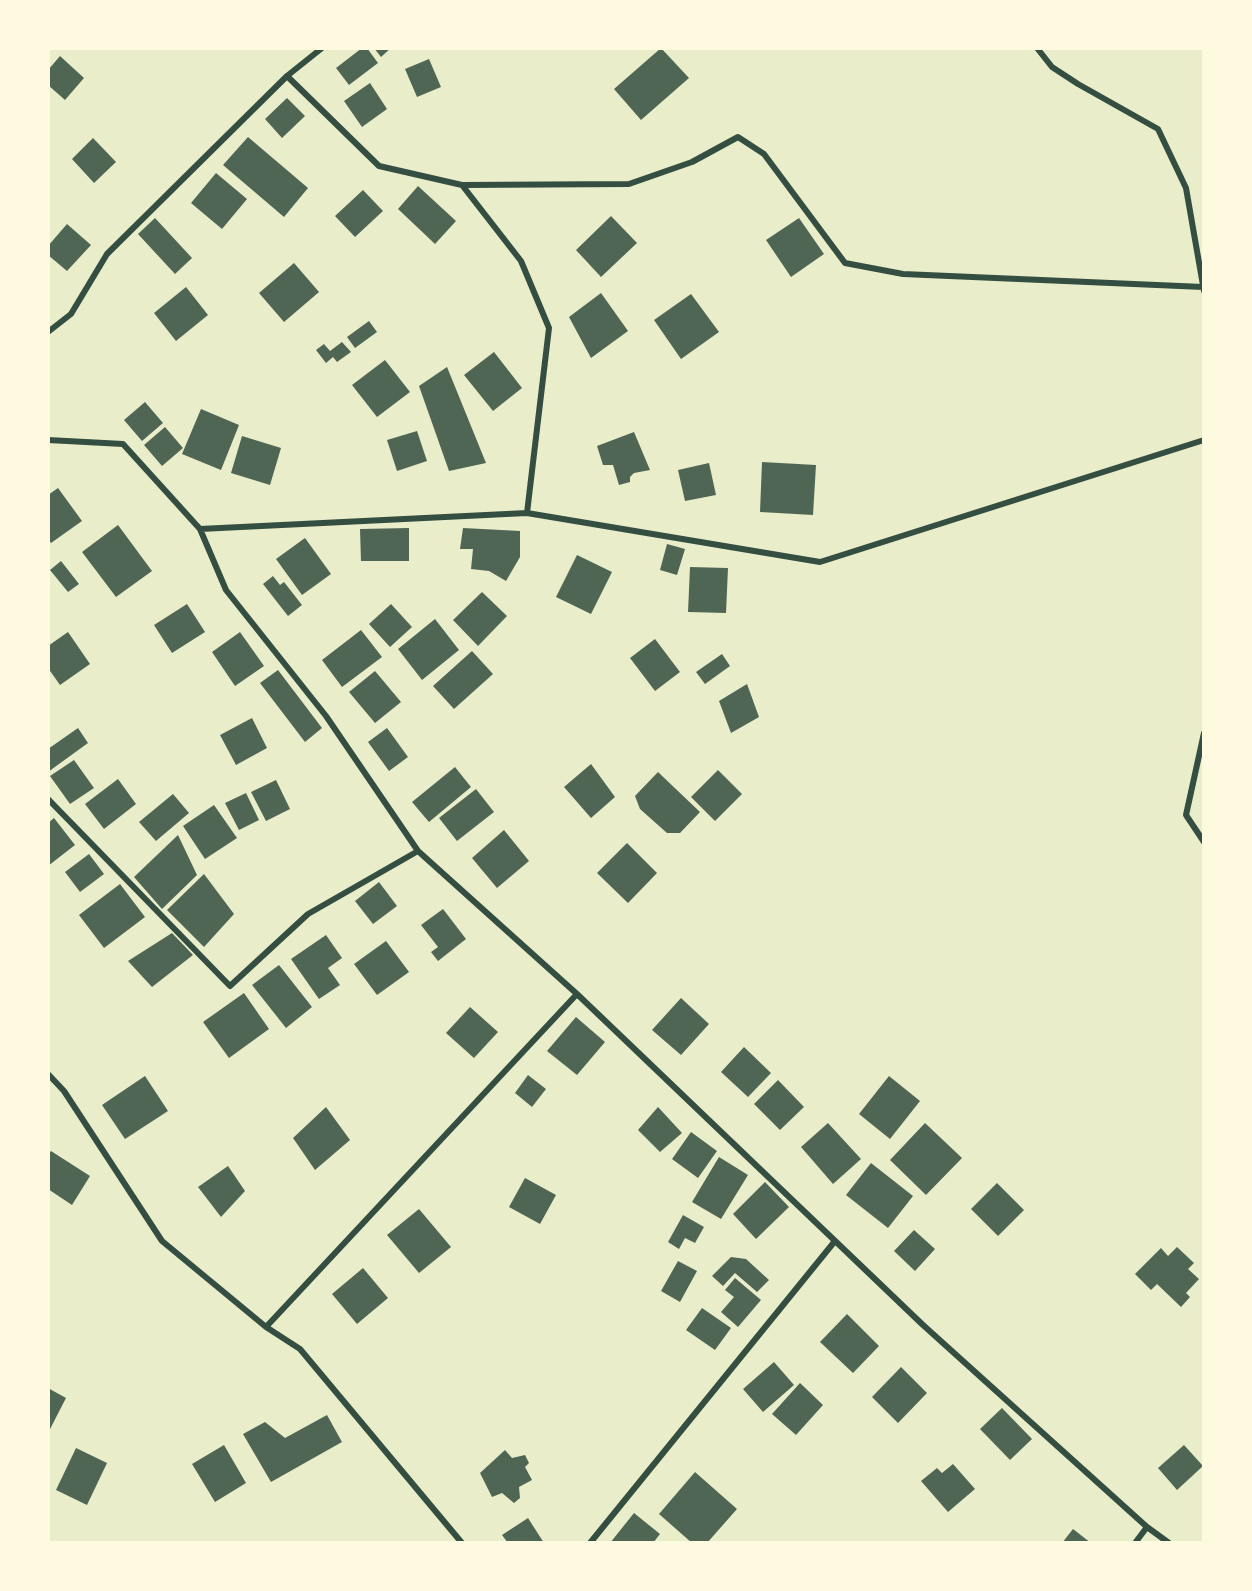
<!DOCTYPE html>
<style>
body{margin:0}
#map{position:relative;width:1252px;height:1591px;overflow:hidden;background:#e9edc9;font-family:Georgia,serif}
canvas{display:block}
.frame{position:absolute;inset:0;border:50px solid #fefae0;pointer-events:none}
</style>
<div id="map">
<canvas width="1252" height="1591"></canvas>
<div class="frame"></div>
</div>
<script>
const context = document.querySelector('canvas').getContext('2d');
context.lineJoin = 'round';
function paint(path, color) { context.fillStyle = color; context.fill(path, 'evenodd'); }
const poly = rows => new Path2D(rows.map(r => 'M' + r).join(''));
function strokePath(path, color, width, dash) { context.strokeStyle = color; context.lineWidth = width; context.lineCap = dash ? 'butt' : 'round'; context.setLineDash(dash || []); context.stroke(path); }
paint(poly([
 [362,48,367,48,378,63,349,85,336,68],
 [374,48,391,48,381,57],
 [661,48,689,78,641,120,614,89],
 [60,56,84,78,65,100,48,85,48,70],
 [429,59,441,87,417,97,405,69],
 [370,83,387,109,362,127,344,101],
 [287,98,305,116,282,138,265,119],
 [248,137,308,188,284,217,223,165],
 [93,138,116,162,94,183,72,159],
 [216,173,247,199,222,229,191,203],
 [418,186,456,221,435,244,398,209],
 [363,190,383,211,355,237,335,216],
 [611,216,637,243,601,277,576,250],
 [155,218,192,258,175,274,138,234],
 [799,218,824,254,791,277,766,240],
 [67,224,91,245,67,271,48,255,48,246],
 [294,263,319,292,284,322,259,293],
 [186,287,208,315,176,341,154,313],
 [601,293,628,331,591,358,569,317],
 [691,294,719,332,681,359,654,320],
 [369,321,377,332,355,348,347,337],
 [342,342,351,352,337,362,333,357,326,363,316,350,324,344,330,351],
 [494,352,522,388,493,411,464,375],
 [385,360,410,392,377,417,352,385],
 [447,367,486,463,449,471,419,386],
 [145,402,163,423,142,441,124,420],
 [201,409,239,425,221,470,182,454],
 [165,427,183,448,162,466,144,445],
 [417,431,427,461,397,471,387,440],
 [634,432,650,470,634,473,630,477,630,482,619,485,613,465,603,465,597,446],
 [242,436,281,448,270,485,231,473],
 [762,462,816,465,813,515,760,512],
 [709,463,716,495,685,501,678,470],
 [58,488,82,521,51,543,48,539,48,495],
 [118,525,152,571,116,597,82,552],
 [409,528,409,561,361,561,360,529],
 [463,528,520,531,520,557,506,581,489,571,471,569,473,549,460,549],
 [305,538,331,574,302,595,276,559],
 [667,544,685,549,677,575,660,570],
 [577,555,612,572,591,614,556,597],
 [61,561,79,584,68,592,50,570],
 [690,567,728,568,726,613,688,612],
 [273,576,280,585,284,582,302,605,288,616,263,584],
 [482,592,507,616,478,646,453,620],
 [187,604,205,632,172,653,154,625],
 [391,604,412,627,390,647,369,624],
 [435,619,459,650,422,680,398,649],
 [361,630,382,657,342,687,322,660],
 [68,632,90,664,60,685,48,668,48,646],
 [240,632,264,666,235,686,212,652],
 [655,639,680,672,655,691,630,658],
 [472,651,493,674,454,709,433,686],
 [722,654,730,666,705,684,696,672],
 [278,670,322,728,305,742,260,683],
 [375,671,401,702,375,723,349,692],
 [747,684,759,717,731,733,719,701],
 [252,718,267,748,236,765,220,735],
 [78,728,88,743,48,772,48,749],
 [387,728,408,757,389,771,368,742],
 [74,760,94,788,70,804,50,776],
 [591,764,615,797,591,818,564,787],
 [455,767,471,787,429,822,412,802],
 [718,770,742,794,715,821,691,797],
 [658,772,700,812,680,833,667,833,640,809,635,796],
 [118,779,136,804,104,829,85,804],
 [276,780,290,809,266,821,251,792],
 [476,789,494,812,457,841,439,818],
 [246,793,259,820,239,830,225,803],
 [173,794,189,813,156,841,139,822],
 [214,805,237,838,205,859,183,826],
 [54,818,75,845,48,866,48,823],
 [504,830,529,861,497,888,472,858],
 [178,835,197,875,162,909,134,877],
 [627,843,657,873,628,903,597,873],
 [89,854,104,874,80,892,65,872],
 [204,874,234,914,204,947,167,910],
 [379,882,397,906,373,924,355,901],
 [120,884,145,917,104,948,79,915],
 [443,909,466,939,438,961,431,952,438,947,421,925],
 [172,933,193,955,152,987,128,961],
 [326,935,342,958,328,968,340,985,319,999,291,959],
 [386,941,409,972,377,995,354,964],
 [279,965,312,1007,286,1028,252,985],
 [244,993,269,1029,229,1058,203,1022],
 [681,998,709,1024,681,1055,652,1030],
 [470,1007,498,1032,474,1058,446,1033],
 [576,1017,605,1042,577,1075,547,1051],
 [744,1047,771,1073,748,1097,721,1072],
 [528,1075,546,1089,532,1107,515,1093],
 [145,1076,168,1111,125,1139,102,1105],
 [889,1076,920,1101,890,1139,859,1114],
 [778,1080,804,1107,780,1130,754,1104],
 [326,1107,350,1140,315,1170,293,1138],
 [658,1107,682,1133,660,1152,638,1130],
 [828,1123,861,1159,833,1184,801,1147],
 [925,1123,962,1158,926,1195,890,1160],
 [691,1132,717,1151,698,1178,672,1159],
 [51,1151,90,1176,72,1205,48,1189,48,1155],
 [719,1157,748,1175,721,1219,692,1202],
 [871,1163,913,1196,888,1228,846,1195],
 [228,1166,245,1191,221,1217,198,1187],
 [525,1178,556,1195,540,1224,509,1207],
 [765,1182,789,1207,756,1239,733,1214],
 [997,1183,1024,1210,998,1236,971,1209],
 [419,1209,451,1247,419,1273,387,1235],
 [683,1215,704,1227,695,1243,685,1238,679,1249,668,1242],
 [914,1230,935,1249,915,1271,894,1251],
 [1177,1247,1194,1263,1188,1269,1199,1279,1186,1293,1190,1297,1181,1307,1157,1284,1151,1290,1135,1274,1161,1248,1168,1256],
 [731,1257,746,1259,769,1280,757,1292,735,1273,723,1286,712,1276],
 [678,1261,697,1271,680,1302,661,1291],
 [363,1268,388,1298,357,1324,332,1294],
 [735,1278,761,1300,738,1327,721,1312,734,1297,725,1290],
 [702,1308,731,1328,715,1350,686,1330],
 [847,1314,879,1346,853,1373,820,1342],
 [774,1362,794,1385,763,1412,743,1389],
 [901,1367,927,1393,898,1423,872,1397],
 [800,1383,823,1405,796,1435,772,1414],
 [48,1388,66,1398,48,1433],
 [1002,1408,1032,1439,1010,1460,980,1429],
 [327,1415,342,1442,271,1482,243,1434,265,1422,285,1438],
 [224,1445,246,1483,215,1502,192,1464],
 [1184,1445,1203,1466,1177,1490,1158,1468],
 [76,1448,107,1463,87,1505,56,1490],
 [505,1450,512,1458,525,1455,529,1463,525,1467,532,1480,519,1487,520,1498,514,1503,502,1493,492,1497,480,1473],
 [953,1464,975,1489,948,1512,921,1481,937,1468,942,1473],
 [695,1472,737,1509,707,1543,692,1543,659,1514],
 [634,1513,660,1534,653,1543,610,1543],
 [528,1518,544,1543,508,1543,502,1535],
 [1073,1529,1091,1543,1062,1543]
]), '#4f6655');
strokePath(poly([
 [1037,48,1052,67,1078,84,1158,129,1186,188,1204,291],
 [287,76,322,48],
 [462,185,629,184,692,162,738,137,764,154,845,263,903,274,1203,287],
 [48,332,71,314,107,254,287,76,379,166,462,185,521,261,549,328,527,513],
 [48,440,123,444,200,529,527,513,820,562,1204,440],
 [200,529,226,590,326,716,418,851,577,994,923,1325,1147,1527,1169,1543],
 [1204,733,1186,815,1204,842],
 [48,799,230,986,308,914,418,851],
 [48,1074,64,1091,162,1241,266,1327,300,1349,462,1543],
 [266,1327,577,994],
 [590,1543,835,1241],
 [1135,1543,1147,1527]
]), '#344e41', 6);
</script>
